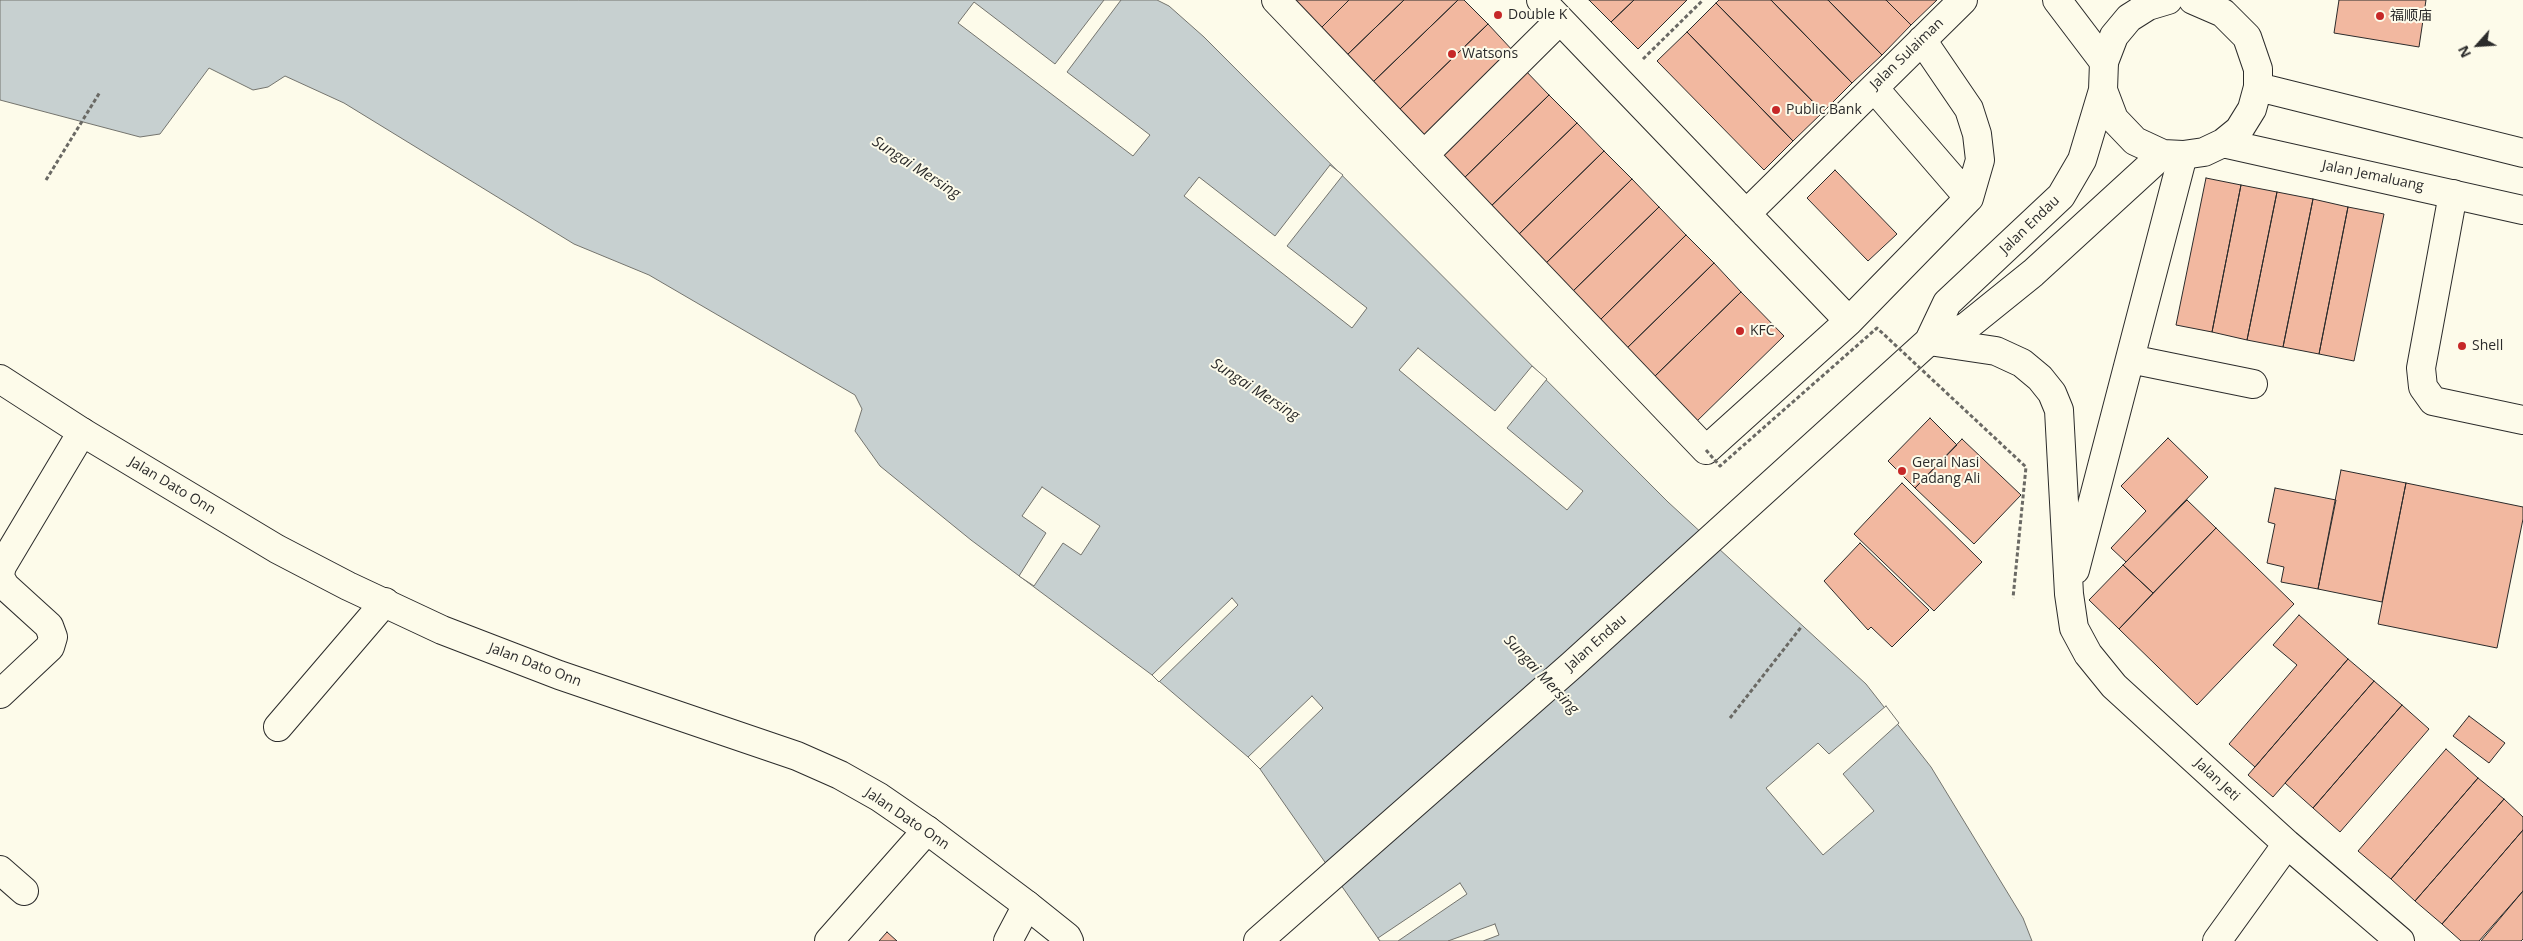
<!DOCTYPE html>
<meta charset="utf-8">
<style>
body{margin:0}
#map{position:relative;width:2523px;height:941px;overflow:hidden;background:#fdfbea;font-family:"Open Sans",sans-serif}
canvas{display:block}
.north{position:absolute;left:2453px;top:20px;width:50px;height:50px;-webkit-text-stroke:4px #fdfbea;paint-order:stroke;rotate:244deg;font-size:14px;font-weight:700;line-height:20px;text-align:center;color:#2b2b2b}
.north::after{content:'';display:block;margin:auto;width:18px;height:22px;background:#2b2b2b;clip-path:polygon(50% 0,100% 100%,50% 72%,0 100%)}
</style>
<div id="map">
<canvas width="2523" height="941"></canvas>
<div class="north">N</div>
</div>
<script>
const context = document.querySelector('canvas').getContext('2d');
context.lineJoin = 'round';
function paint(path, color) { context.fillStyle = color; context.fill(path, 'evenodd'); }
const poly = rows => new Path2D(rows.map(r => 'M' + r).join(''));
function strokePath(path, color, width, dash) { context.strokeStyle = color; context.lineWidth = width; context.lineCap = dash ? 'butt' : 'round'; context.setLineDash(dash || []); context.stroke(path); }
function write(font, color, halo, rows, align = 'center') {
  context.font = font + ' "Open Sans","Noto Sans SC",sans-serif'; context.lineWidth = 4; context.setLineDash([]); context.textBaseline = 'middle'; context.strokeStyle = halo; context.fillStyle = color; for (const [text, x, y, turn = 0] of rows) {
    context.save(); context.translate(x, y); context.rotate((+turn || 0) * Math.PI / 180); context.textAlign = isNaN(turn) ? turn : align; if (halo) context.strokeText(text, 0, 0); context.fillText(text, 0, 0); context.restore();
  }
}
const water = poly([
 [0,0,1157,0,1169,6,1204,37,1668,502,1866,684,1931,767,2023,918,2032,941,1380,941,1260,769,1248,757,1152,675,971,540,880,466,855,431,862,409,855,395,649,275,574,244,344,103,285,76,268,87,253,90,209,68,160,134,140,137,0,100,0,0]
]);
paint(water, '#c7d0d0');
strokePath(water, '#74746e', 1);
const pier = poly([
 [1104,0,1121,0,1067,72,1150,135,1133,156,958,23,974,2,1055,64,1104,0],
 [1330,165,1343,175,1287,246,1367,308,1352,328,1184,196,1199,177,1275,236,1330,165],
 [1418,348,1495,411,1532,366,1547,379,1507,428,1583,491,1567,510,1399,370,1418,348],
 [1042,487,1100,526,1081,555,1063,543,1034,586,1019,576,1046,533,1022,516,1042,487],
 [1232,598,1238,605,1159,682,1152,675,1232,598],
 [1312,696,1323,708,1260,769,1248,757,1312,696],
 [1886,706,1899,723,1843,774,1874,811,1823,855,1766,788,1818,743,1829,754,1886,706],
 [1460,883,1467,894,1398,941,1380,941,1378,938,1460,883],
 [1495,924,1499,935,1483,941,1448,941,1495,924]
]);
paint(pier, '#fdfbea');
strokePath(pier, '#74746e', 1);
const building = poly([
 [1295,0,1349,0,1321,28,1295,0],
 [1349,0,1404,0,1347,55,1321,28,1349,0],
 [1404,0,1458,0,1373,82,1347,55,1404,0],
 [1458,0,1464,0,1488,24,1400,109,1373,82,1458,0],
 [1589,0,1634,0,1611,22,1589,0],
 [1634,0,1687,0,1638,49,1611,22,1634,0],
 [1719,0,1771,0,1852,83,1823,112,1716,3,1719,0],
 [1771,0,1828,0,1882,55,1852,83,1771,0],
 [1828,0,1886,0,1911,25,1882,55,1828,0],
 [1886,0,1937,0,1911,25,1886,0],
 [2339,0,2426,0,2419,47,2334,33,2339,0],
 [1716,3,1823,112,1793,141,1687,32,1716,3],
 [1488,24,1514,52,1426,137,1400,109,1488,24],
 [1687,32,1793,141,1764,170,1657,61,1687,32],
 [1522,67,1549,95,1461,181,1434,153,1522,67],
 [1549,95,1577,123,1488,209,1461,181,1549,95],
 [1577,123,1604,151,1515,238,1488,209,1577,123],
 [1604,151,1632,179,1543,266,1515,238,1604,151],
 [1835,170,1897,234,1868,261,1807,198,1835,170],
 [2206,178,2241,185,2212,332,2176,325,2206,178],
 [1632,179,1659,207,1570,294,1543,266,1632,179],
 [2241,185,2277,192,2247,340,2212,332,2241,185],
 [2277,192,2313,199,2283,347,2247,340,2277,192],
 [2313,199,2348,207,2319,354,2283,347,2313,199],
 [1659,207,1686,235,1598,322,1570,294,1659,207],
 [2348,207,2384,214,2354,361,2319,354,2348,207],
 [1686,235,1714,263,1625,350,1598,322,1686,235],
 [1714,263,1741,292,1653,378,1625,350,1714,263],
 [1741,292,1784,336,1695,423,1653,378,1741,292],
 [1930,418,1957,445,1915,488,1888,461,1930,418],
 [2168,438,2208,477,2126,562,2111,548,2146,511,2121,486,2168,438],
 [1962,439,2021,495,1974,544,1915,488,1962,439],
 [2341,470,2406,483,2382,602,2318,589,2341,470],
 [1902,483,1982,562,1934,611,1854,534,1902,483],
 [2406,483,2523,507,2523,519,2497,648,2378,624,2406,483],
 [2275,488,2336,500,2318,589,2281,582,2284,567,2267,563,2275,524,2268,522,2275,488],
 [2187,500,2216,528,2153,593,2123,565,2187,500],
 [2216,528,2294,604,2197,705,2119,629,2216,528],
 [1860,543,1929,610,1892,647,1871,627,1868,630,1824,581,1860,543],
 [2123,565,2153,593,2119,629,2089,600,2123,565],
 [2299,615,2348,659,2255,767,2229,744,2297,665,2273,645,2299,615],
 [2348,659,2374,681,2273,797,2248,775,2348,659],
 [2374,681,2402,705,2313,808,2285,783,2374,681],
 [2402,705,2429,729,2340,832,2313,808,2402,705],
 [2469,716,2505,743,2489,763,2453,736,2469,716],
 [2446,749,2478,778,2391,879,2358,851,2446,749],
 [2478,778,2504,799,2415,901,2391,879,2478,778],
 [2504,799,2523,817,2523,830,2442,924,2415,901,2504,799],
 [2523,830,2523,891,2479,941,2461,941,2442,924,2523,830],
 [2523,891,2523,939,2521,941,2481,941,2523,891],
 [887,932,897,941,879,941,887,932]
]);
paint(building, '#f2b8a0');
strokePath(building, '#2b2b2b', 1);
const minor = poly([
 [1276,0,1706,450,1849,321,1969,198,1874,88],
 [1541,0,1849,321],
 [2057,0,2104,62],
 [1922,40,1969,109,1977,134,1980,160,1969,198],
 [1424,155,1560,20],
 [2453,194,2421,368,2423,387,2433,401,2523,420],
 [1746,214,1963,0],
 [1929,341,1996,351,2022,363,2040,378,2052,393,2059,410,2069,594,2074,628,2088,654,2114,686,2287,844,2400,941],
 [2130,359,2253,384],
 [2075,570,2183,155],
 [0,574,2,566,82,432],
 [0,577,5,586,49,626,53,637,50,647,0,694],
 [278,727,385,602],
 [0,870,24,891],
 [829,941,927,830],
 [1008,941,1027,905],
 [2217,941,2287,844]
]);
const major = poly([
 [0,379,82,432,277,549,348,586,442,630,559,675,797,756,840,775,879,797,927,830,1027,905,1067,937,1069,941]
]);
const highway = poly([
 [2168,0,2148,6,2129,18,2114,36,2104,62,2103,90,2114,119,2135,141,2163,154,2183,155,2204,152,2223,143,2239,130,2252,109,2258,87,2258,69,2247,37,2223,13,2193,0],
 [2258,87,2523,153],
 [2223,143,2523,210],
 [1929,341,1947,303,2061,196,2082,160,2103,90],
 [1258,941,1572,665,1929,341,1966,327,2033,273,2163,154]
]);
strokePath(minor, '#2b2b2b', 30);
strokePath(major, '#2b2b2b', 30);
strokePath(highway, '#2b2b2b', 30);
strokePath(poly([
 [1643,59,1703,0],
 [46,180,100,92],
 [1730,718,1802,626]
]), '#6a6964', 3, [4, 2.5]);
strokePath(minor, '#fdfbea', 28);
strokePath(major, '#fdfbea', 28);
strokePath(highway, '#fdfbea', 28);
strokePath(poly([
 [1706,450,1720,466,1877,328,2026,467,2013,598]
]), '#6a6964', 3, [4, 2.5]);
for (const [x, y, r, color] of [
 [1498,15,5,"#c62828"],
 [2380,16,5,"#c62828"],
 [1452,54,5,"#c62828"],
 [1776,110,5,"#c62828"],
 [1740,331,5,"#c62828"],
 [2462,346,5,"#c62828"],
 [1902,471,5,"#c62828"]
]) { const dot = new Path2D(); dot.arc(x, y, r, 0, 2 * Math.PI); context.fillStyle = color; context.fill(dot); strokePath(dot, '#fdfbea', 2); }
write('14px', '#2b2b2b', '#fdfbea', [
 ["Double K",1508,15],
 ["福顺庙",2390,16],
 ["Watsons",1462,54],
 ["Public Bank",1786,110],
 ["KFC",1750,331],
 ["Shell",2472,346],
 ["Gerai Nasi",1912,463],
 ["Padang Ali",1912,479]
], 'left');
write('14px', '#2b2b2b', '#fdfbea', [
 ["Jalan Sulaiman",1907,54,-44],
 ["Jalan Jemaluang",2373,176,12],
 ["Jalan Endau",2030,225,-44],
 ["Jalan Dato Onn",172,486,31],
 ["Jalan Endau",1596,643,-42],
 ["Jalan Dato Onn",535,665,21],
 ["Jalan Jeti",2217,780,43],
 ["Jalan Dato Onn",907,819,34]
]);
write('italic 15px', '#2b2b2b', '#fdfbea', [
 ["Sungai Mersing",916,168,33],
 ["Sungai Mersing",1255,390,33],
 ["Sungai Mersing",1541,675,47]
]);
</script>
